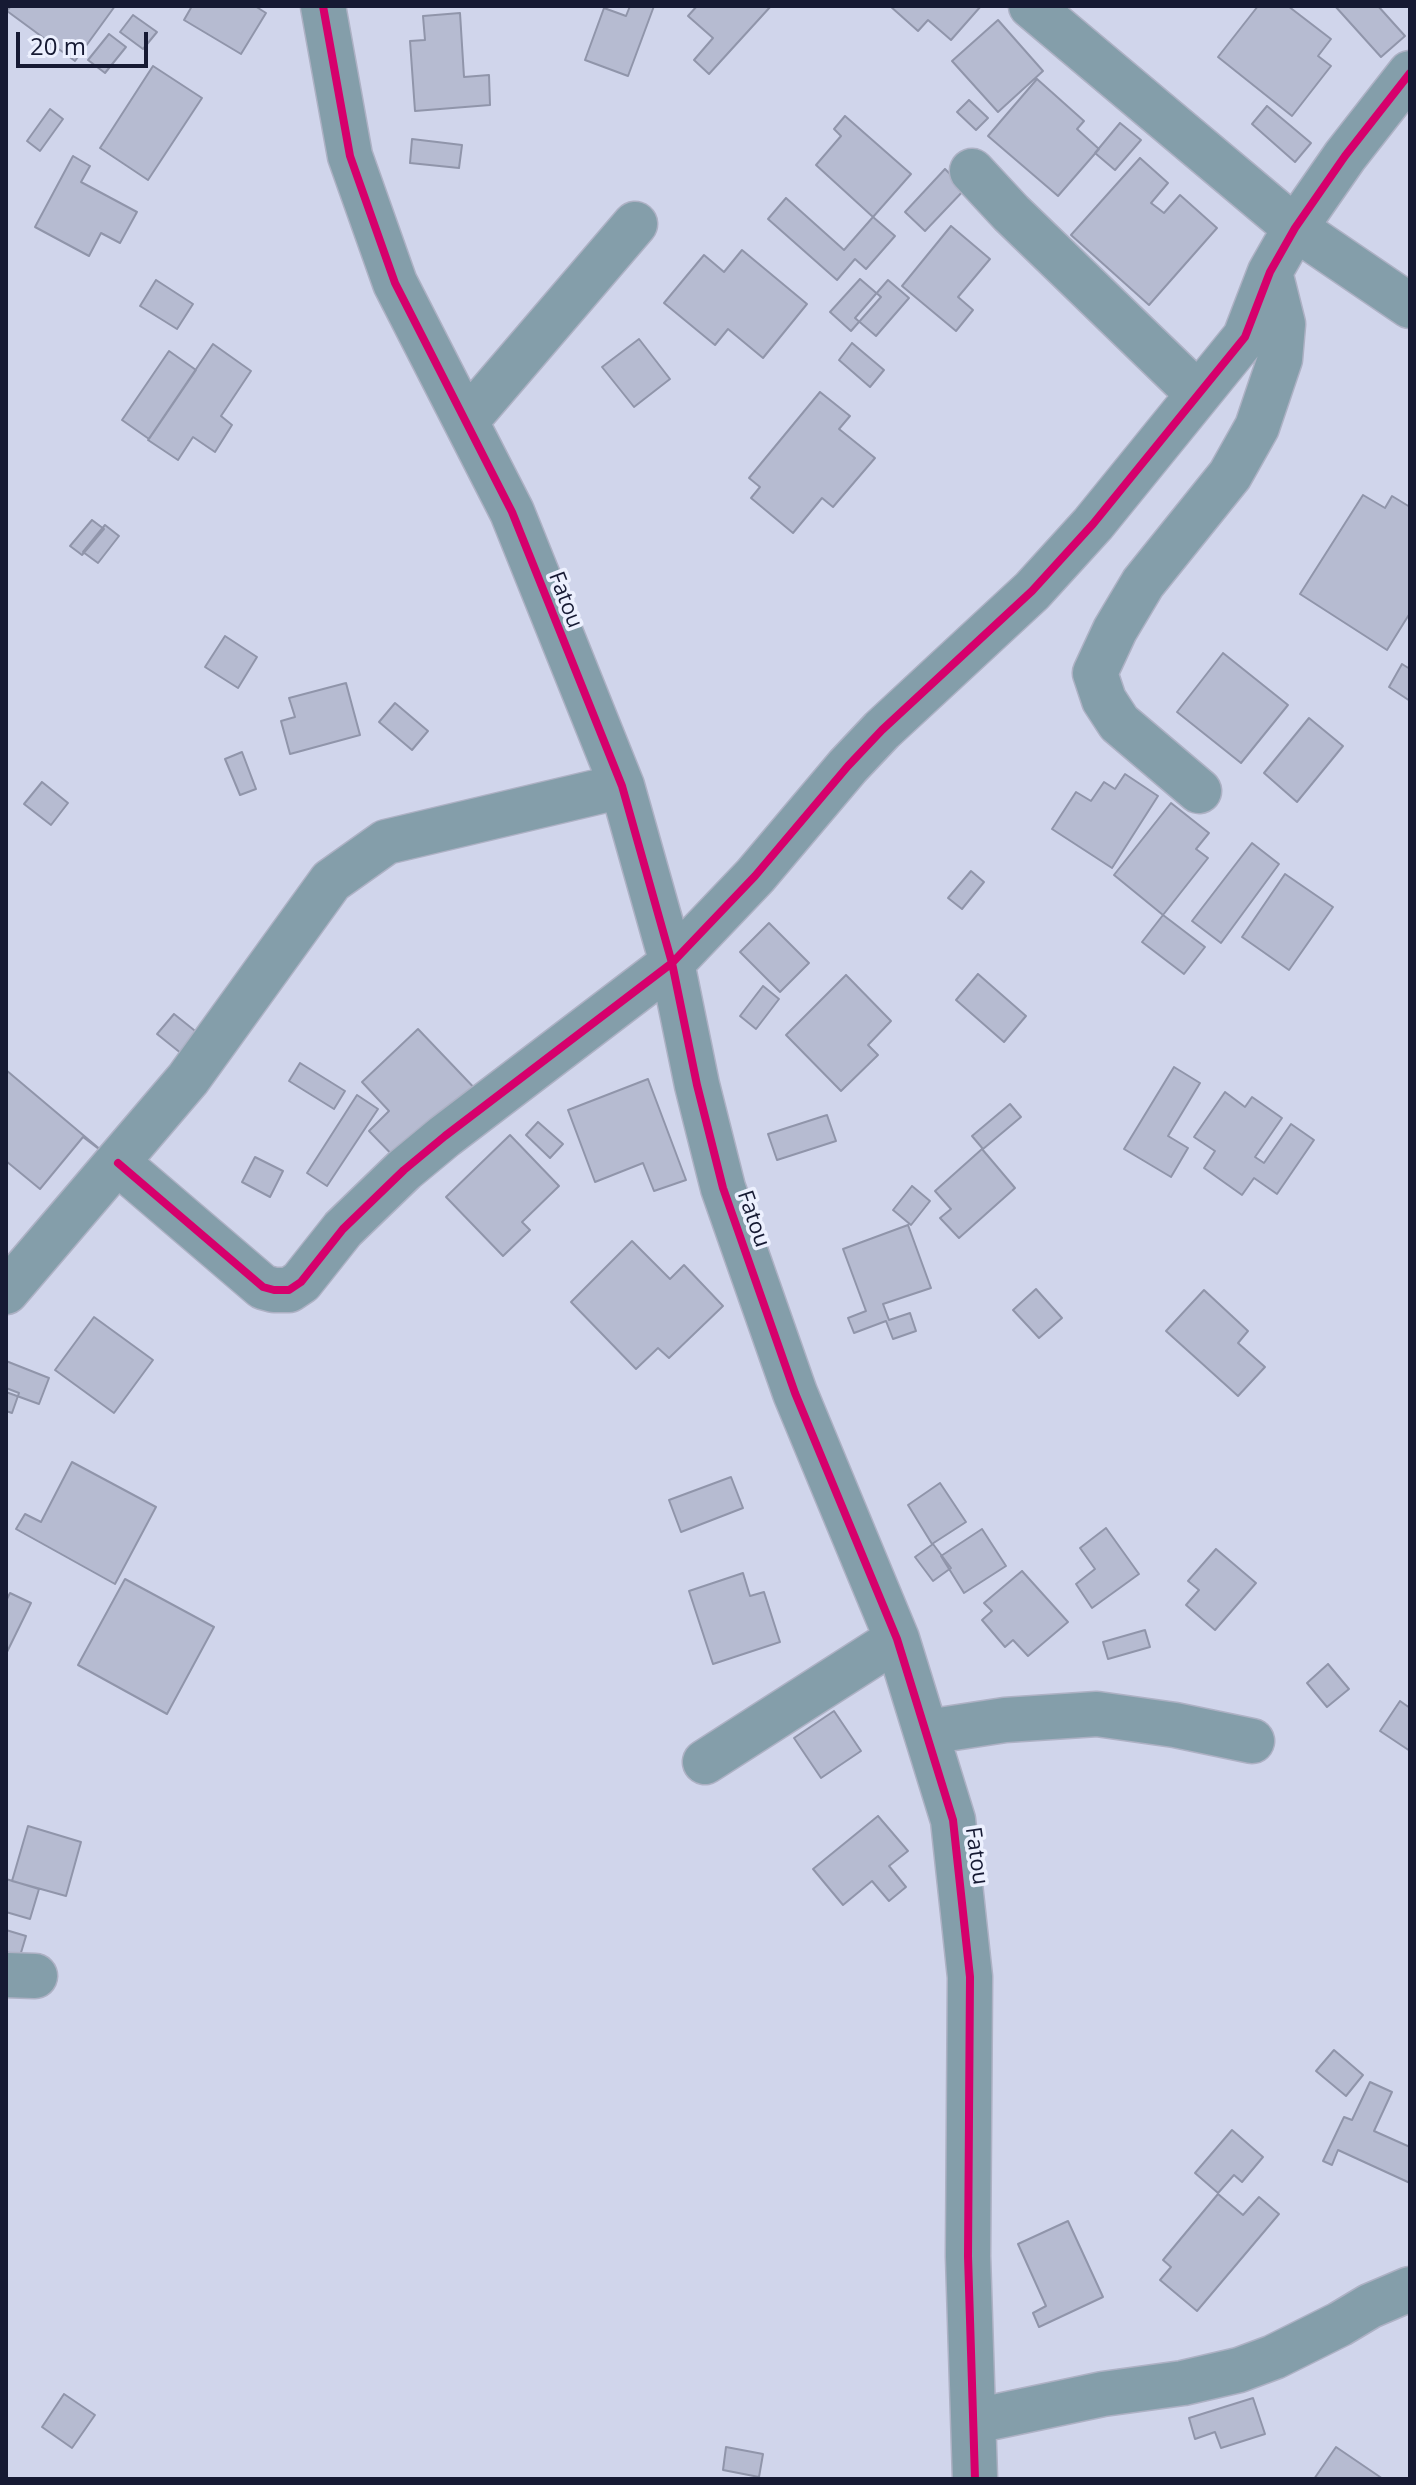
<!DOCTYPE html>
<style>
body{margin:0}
#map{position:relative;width:1416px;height:2485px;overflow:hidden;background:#d0d5eb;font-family:"Open Sans",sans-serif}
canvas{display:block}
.frame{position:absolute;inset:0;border:8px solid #161a33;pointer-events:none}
.scale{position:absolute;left:16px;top:32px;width:132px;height:36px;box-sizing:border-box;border:4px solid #161a33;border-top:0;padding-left:10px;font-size:24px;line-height:28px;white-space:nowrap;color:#161a33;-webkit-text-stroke:6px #ecf0fe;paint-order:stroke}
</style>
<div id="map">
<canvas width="1416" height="2485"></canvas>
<div class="frame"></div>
<div class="scale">20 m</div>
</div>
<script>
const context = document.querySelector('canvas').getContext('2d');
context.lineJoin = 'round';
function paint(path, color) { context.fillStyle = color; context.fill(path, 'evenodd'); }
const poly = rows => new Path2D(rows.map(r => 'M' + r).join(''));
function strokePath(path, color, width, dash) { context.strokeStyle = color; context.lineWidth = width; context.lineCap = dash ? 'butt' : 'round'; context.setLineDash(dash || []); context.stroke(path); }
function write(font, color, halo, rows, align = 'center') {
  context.font = font + ' "Open Sans",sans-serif'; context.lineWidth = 7; context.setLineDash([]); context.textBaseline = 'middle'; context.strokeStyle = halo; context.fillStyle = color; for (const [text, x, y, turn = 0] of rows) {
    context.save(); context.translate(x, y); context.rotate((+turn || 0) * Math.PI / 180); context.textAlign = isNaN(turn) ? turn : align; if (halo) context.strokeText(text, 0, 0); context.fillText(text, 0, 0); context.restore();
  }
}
const building = poly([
 [11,6,115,6,75,61,7,11,11,6],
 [192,6,255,6,266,13,241,54,184,20,192,6],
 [630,6,654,6,628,76,585,60,604,8,626,16,630,6],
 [697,6,771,6,709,74,694,60,713,38,688,16,697,6],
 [890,6,981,6,951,40,928,20,918,31,890,6],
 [1258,6,1288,6,1331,39,1318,56,1331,66,1292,116,1218,57,1258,6],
 [1335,6,1378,6,1405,36,1381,57,1335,6],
 [460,13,464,77,489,75,490,105,415,111,410,41,425,40,423,16,460,13],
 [133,15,157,32,143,49,120,32,133,15],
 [998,20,1043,71,998,112,952,61,998,20],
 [109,34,126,47,105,73,88,60,109,34],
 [153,66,202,98,148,180,100,148,153,66],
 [1037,79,1084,121,1077,129,1099,149,1058,196,988,136,1037,79],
 [969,100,988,118,976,130,957,112,969,100],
 [1267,106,1311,143,1295,162,1252,124,1267,106],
 [50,109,63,119,40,151,27,141,50,109],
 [845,116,911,174,873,217,816,165,841,136,834,129,845,116],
 [1120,123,1141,140,1115,170,1095,153,1120,123],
 [412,139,462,145,459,168,410,163,412,139],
 [73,156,90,166,81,182,137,212,120,243,101,233,89,256,35,227,73,156],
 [1140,158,1168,183,1151,203,1164,213,1180,195,1217,228,1149,305,1071,235,1140,158],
 [945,169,965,189,925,231,905,212,945,169],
 [786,198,844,250,873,217,895,236,866,269,855,259,837,280,768,219,786,198],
 [951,226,990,259,958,297,973,310,956,331,902,286,951,226],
 [742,250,807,304,763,358,728,329,715,345,664,303,704,255,724,272,742,250],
 [860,279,881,297,851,331,830,312,860,279],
 [156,280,193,304,177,329,140,306,156,280],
 [888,280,909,298,876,336,855,318,888,280],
 [639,339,670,379,634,407,602,367,639,339],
 [852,343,884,370,870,387,839,360,852,343],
 [213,344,251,371,221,416,232,425,215,452,193,437,178,460,148,440,213,344],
 [169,351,196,370,149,439,122,420,169,351],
 [820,392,850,416,839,429,875,458,833,507,822,498,793,533,751,498,760,487,749,478,820,392],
 [1363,495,1385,508,1392,496,1410,507,1410,613,1387,650,1300,594,1363,495],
 [92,520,104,529,82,555,70,546,92,520],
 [105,525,119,536,98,563,83,552,105,525],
 [225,636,257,657,238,688,205,667,225,636],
 [1223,653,1288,705,1241,763,1177,712,1223,653],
 [1402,664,1410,669,1410,701,1389,687,1402,664],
 [346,683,360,735,290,754,281,721,295,717,289,698,346,683],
 [395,703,428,731,412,750,379,722,395,703],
 [1309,718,1343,746,1297,802,1264,773,1309,718],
 [242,752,256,789,240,795,225,759,242,752],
 [1125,774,1158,796,1112,868,1052,829,1076,792,1091,801,1104,782,1115,789,1125,774],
 [42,782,68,803,51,825,24,804,42,782],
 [1171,803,1209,833,1196,849,1208,858,1163,915,1114,875,1171,803],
 [1252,843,1279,864,1221,943,1192,921,1252,843],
 [971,871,984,882,962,909,948,898,971,871],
 [1285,874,1333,907,1289,970,1242,937,1285,874],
 [1163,915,1205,947,1184,974,1142,942,1163,915],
 [769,923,809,963,780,992,740,952,769,923],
 [978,974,1026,1016,1004,1042,956,1000,978,974],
 [846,975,891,1021,868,1045,878,1055,841,1091,786,1035,846,975],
 [763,986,779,999,756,1029,740,1016,763,986],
 [174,1014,199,1034,182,1054,157,1034,174,1014],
 [418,1029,481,1095,404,1167,369,1131,389,1111,362,1082,418,1029],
 [300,1063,345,1091,334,1109,289,1081,300,1063],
 [1174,1067,1200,1083,1168,1136,1188,1148,1171,1177,1124,1149,1174,1067],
 [6,1070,108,1156,83,1137,40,1189,6,1161,6,1070],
 [648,1079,686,1180,654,1191,643,1163,595,1182,568,1110,648,1079],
 [1225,1092,1245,1107,1252,1097,1282,1118,1255,1157,1264,1163,1291,1124,1314,1140,1277,1194,1254,1178,1242,1195,1204,1168,1215,1151,1194,1137,1225,1092],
 [357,1095,378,1109,327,1186,307,1173,357,1095],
 [1010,1104,1021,1117,983,1149,972,1136,1010,1104],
 [827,1115,836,1141,777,1160,768,1134,827,1115],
 [538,1122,563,1144,550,1158,526,1135,538,1122],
 [510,1135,559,1186,522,1222,530,1230,503,1256,446,1197,510,1135],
 [982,1149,1015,1188,959,1238,940,1218,951,1209,935,1191,982,1149],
 [255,1157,283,1171,270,1197,242,1182,255,1157],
 [912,1186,930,1201,911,1225,893,1210,912,1186],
 [908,1225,931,1288,883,1304,889,1320,910,1313,916,1331,893,1339,886,1321,854,1333,848,1318,866,1311,843,1249,908,1225],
 [632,1241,670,1279,684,1265,723,1306,669,1358,658,1348,636,1369,571,1302,632,1241],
 [1036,1289,1062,1318,1039,1338,1013,1310,1036,1289],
 [1204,1290,1248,1331,1238,1343,1265,1367,1238,1396,1166,1331,1204,1290],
 [94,1317,153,1360,114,1413,55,1370,94,1317],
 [6,1361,49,1378,39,1404,6,1392,6,1361],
 [6,1388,19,1393,12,1413,6,1411,6,1388],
 [72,1462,156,1507,115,1584,16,1529,25,1514,41,1522,72,1462],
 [731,1477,743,1508,681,1532,669,1500,731,1477],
 [940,1483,966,1522,932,1544,908,1505,940,1483],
 [1106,1528,1139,1574,1092,1608,1076,1584,1095,1569,1080,1548,1106,1528],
 [982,1529,1006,1566,964,1593,941,1556,982,1529],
 [933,1544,951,1568,933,1581,915,1557,933,1544],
 [1216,1549,1256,1583,1215,1630,1186,1605,1199,1590,1188,1581,1216,1549],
 [1022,1571,1068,1622,1028,1656,1013,1640,1005,1647,982,1620,992,1611,984,1603,1022,1571],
 [743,1573,750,1596,764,1592,780,1642,713,1664,689,1591,743,1573],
 [125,1579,214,1627,167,1714,78,1665,125,1579],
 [10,1593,31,1603,6,1654,6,1601,10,1593],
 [1145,1630,1150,1647,1108,1659,1103,1642,1145,1630],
 [1328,1664,1349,1689,1327,1707,1307,1683,1328,1664],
 [1400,1701,1410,1708,1410,1751,1380,1731,1400,1701],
 [834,1711,861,1751,821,1778,794,1738,834,1711],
 [878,1816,908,1851,889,1866,906,1887,889,1901,872,1881,843,1905,813,1869,878,1816],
 [28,1826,81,1842,66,1896,12,1881,28,1826],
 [6,1879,39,1889,30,1919,6,1912,6,1879],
 [6,1930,26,1936,20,1956,6,1952,6,1930],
 [1334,2050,1363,2075,1346,2096,1316,2071,1334,2050],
 [1370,2082,1392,2092,1374,2131,1410,2147,1410,2183,1338,2150,1332,2165,1323,2161,1344,2117,1352,2120,1370,2082],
 [1232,2130,1263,2157,1242,2182,1234,2175,1218,2193,1195,2173,1232,2130],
 [1218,2194,1243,2215,1259,2197,1279,2214,1197,2311,1160,2280,1171,2267,1163,2260,1218,2194],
 [1068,2221,1103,2297,1039,2327,1033,2313,1046,2306,1018,2244,1068,2221],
 [64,2394,95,2415,72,2448,42,2427,64,2394],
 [1253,2398,1265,2434,1221,2448,1215,2432,1195,2439,1189,2418,1253,2398],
 [726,2447,763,2454,759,2477,723,2470,726,2447],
 [1336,2447,1383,2479,1314,2479,1336,2447]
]);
paint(building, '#b6bbd1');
strokePath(building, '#9095aa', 2);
const minor = poly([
 [323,6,350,156,395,283,512,512,622,786,672,963,697,1085,723,1188,795,1393,897,1639,953,1820,970,1977,968,2256,975,2479],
 [1031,6,1295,228,1410,306],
 [972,171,1011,213,1198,394],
 [467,420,635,224],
 [1199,791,1119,723,1104,700,1095,673,1115,630,1143,583,1230,475,1257,427,1280,359,1283,324,1270,272],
 [118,1163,263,1287,274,1290,289,1290,301,1282,343,1229,404,1170,445,1136,672,963,755,876,848,766,882,730,1032,591,1093,524,1245,337,1270,272,1295,228,1345,156,1410,73],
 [6,1292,188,1079,331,881,386,842,622,786],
 [927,1732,1005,1720,1097,1714,1175,1725,1252,1741],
 [705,1762,897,1639],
 [6,1975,35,1976],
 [975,2421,1103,2394,1183,2383,1239,2370,1274,2357,1340,2324,1370,2306,1410,2289]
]);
strokePath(minor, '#adb1c4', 47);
strokePath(minor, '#849eaa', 44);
strokePath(poly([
 [323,6,350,156,395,283,512,512,622,786,672,963,697,1085,723,1188,795,1393,897,1639,953,1820,970,1977,968,2256,975,2479],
 [118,1163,263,1287,274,1290,289,1290,301,1282,343,1229,404,1170,445,1136,672,963,755,876,848,766,882,730,1032,591,1093,524,1245,337,1270,272,1295,228,1345,156,1410,73]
]), '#d6006c', 8);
write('22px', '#161a33', '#ecf0fe', [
 ["Fatou",565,600,69],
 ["Fatou",753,1219,71],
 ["Fatou",976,1856,82]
]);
</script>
